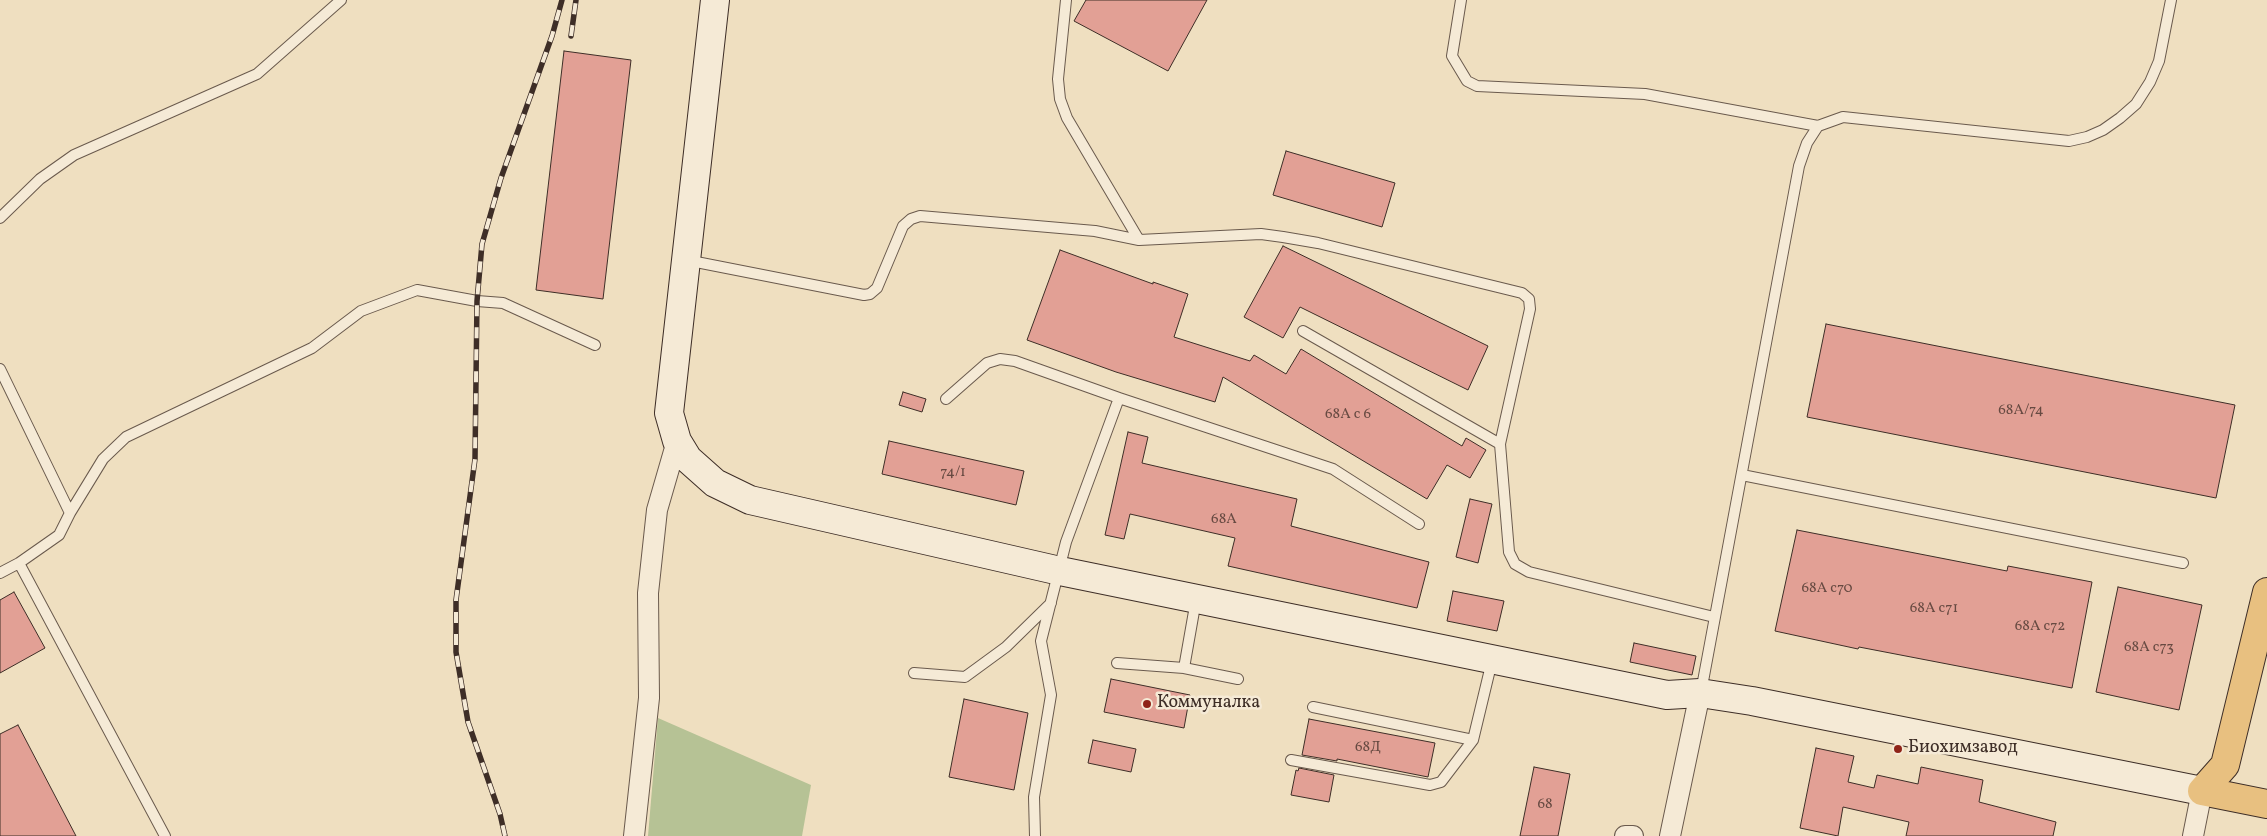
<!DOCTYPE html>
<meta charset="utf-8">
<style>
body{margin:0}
canvas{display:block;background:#efdfc0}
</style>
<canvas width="2267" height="836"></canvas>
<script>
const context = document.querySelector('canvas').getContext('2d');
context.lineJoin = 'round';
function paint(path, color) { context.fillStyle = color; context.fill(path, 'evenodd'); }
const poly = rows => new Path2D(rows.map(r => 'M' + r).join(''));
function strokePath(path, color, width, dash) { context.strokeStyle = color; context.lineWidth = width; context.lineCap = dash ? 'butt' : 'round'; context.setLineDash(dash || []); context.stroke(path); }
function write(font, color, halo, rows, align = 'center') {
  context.font = font + ' Vollkorn,serif'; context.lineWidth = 5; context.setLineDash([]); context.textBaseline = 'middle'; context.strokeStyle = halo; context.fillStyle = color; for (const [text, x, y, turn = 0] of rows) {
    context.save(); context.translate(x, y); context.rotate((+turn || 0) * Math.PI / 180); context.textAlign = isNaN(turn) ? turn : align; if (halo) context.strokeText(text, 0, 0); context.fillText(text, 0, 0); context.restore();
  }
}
paint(poly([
 [658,718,811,785,802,836,648,836]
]), '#b6c295');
const building = poly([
 [1086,0,1207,0,1168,71,1074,21,1086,0],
 [564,51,631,60,603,299,536,290,564,51],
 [1286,151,1395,183,1382,227,1273,195,1286,151],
 [1283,246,1488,346,1468,390,1300,307,1283,338,1244,317,1283,246],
 [1060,250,1153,284,1153,282,1188,294,1174,337,1250,361,1254,355,1286,374,1301,349,1462,446,1466,438,1486,450,1470,478,1447,465,1427,499,1223,377,1215,402,1116,372,1027,340,1060,250],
 [1826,324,2235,405,2216,498,1807,417,1826,324],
 [903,392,926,399,922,412,899,405,903,392],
 [1128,432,1148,437,1142,463,1297,499,1291,526,1429,562,1417,608,1228,566,1235,538,1130,514,1124,539,1105,535,1128,432],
 [889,441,1024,471,1016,505,882,474,889,441],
 [1470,499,1492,504,1478,563,1456,557,1470,499],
 [1797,530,2007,571,2008,566,2092,582,2072,688,1859,647,1858,649,1775,631,1797,530],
 [2118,587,2202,605,2179,710,2096,692,2118,587],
 [1453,591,1504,601,1497,631,1447,621,1453,591],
 [14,592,45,648,0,673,0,600,14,592],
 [1634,643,1696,656,1692,675,1630,662,1634,643],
 [1111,679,1190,695,1184,728,1104,712,1111,679],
 [964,699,1028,713,1014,790,949,777,964,699],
 [1309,719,1435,743,1428,777,1337,759,1337,761,1302,755,1309,719],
 [18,725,76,836,0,836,0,734,18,725],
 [1093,740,1136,749,1131,772,1088,763,1093,740],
 [1816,748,1854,756,1848,782,1874,788,1877,775,1918,784,1921,767,1983,780,1979,802,2056,822,2053,836,1906,836,1909,822,1843,807,1838,836,1800,828,1816,748],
 [1534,767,1570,774,1558,836,1520,836,1534,767],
 [1299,768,1334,775,1329,802,1291,795,1296,770,1298,771,1299,768]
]);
paint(building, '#e2a095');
strokePath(building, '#3e2e27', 1);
const lane = poly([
 [1066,0,1058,79,1060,99,1067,118,1139,240,1261,234,1283,237,1318,243,1522,293,1529,299,1530,309,1500,444,1509,552,1515,564,1529,572,1714,617],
 [1461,0,1452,56,1467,81,1477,86,1645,94,1818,126],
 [0,218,40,179,74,155,257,74,341,0],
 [686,260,864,295,870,294,877,288,903,226,911,219,920,216,1095,231,1139,240],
 [1303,331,1500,444],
 [0,369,70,513],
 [946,399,987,363,1000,359,1015,361,1119,398],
 [1742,475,2183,563],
 [19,563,165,836],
 [0,573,19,563,59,535,70,513,103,459,126,437,312,348,361,311,417,290,477,301,503,303,595,345],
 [1117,663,1184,668,1238,679],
 [1184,668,1196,600],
 [914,673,965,677,1006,647,1051,603],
 [1701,692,1799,166,1807,143,1818,126,1843,117,2069,141,2087,137,2103,130,2120,118,2136,104,2150,82,2159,61,2171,0],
 [1313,707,1473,740],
 [1291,760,1430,785,1441,782,1473,740,1492,661],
 [1035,836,1034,797,1051,695,1041,641,1066,542,1119,398,1333,469,1419,524]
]);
const street = poly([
 [634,836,649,698,648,593,657,510,677,441],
 [1625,836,1633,836],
 [1670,836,1700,693],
 [2193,836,2202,791]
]);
const secondary = poly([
 [715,0,669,413,677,441,688,459,715,483,750,500,1060,571,1667,695,1700,693,1752,701,2202,791]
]);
const primary = poly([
 [2267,592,2225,765,2202,791,2267,804]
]);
strokePath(lane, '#6a5a4d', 12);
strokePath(street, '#6a5a4d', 22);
strokePath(secondary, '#3e2e27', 30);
strokePath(primary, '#3e2e27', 30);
strokePath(lane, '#f5ead6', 10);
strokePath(street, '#f5ead6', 20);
strokePath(secondary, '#f5ead6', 28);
strokePath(primary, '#e8c080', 28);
const rail = poly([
 [571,36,576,0],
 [505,836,500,814,468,722,456,652,456,600,475,459,477,301,482,244,501,178,552,36,562,0]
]);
strokePath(rail, '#3e2e27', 5.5);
strokePath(rail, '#f5ead6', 4, [11]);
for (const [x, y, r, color] of [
 [1147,704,5,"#8f2418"],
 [1898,749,5,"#8f2418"]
]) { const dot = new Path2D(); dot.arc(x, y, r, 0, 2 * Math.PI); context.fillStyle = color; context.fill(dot); strokePath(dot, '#f5ead6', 2); }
write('15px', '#674a42', null, [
 ["68А/74",2021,411],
 ["68А с 6",1348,415],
 ["74/1",953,473],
 ["68А",1224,520],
 ["68А с70",1827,589],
 ["68А с71",1934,609],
 ["68А с72",2040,627],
 ["68А с73",2149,648],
 ["68Д",1368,748],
 ["68",1545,805]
]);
write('18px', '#3e2e27', '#f5ead6', [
 ["Коммуналка",1157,704],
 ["Биохимзавод",1908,749]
], 'left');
</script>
